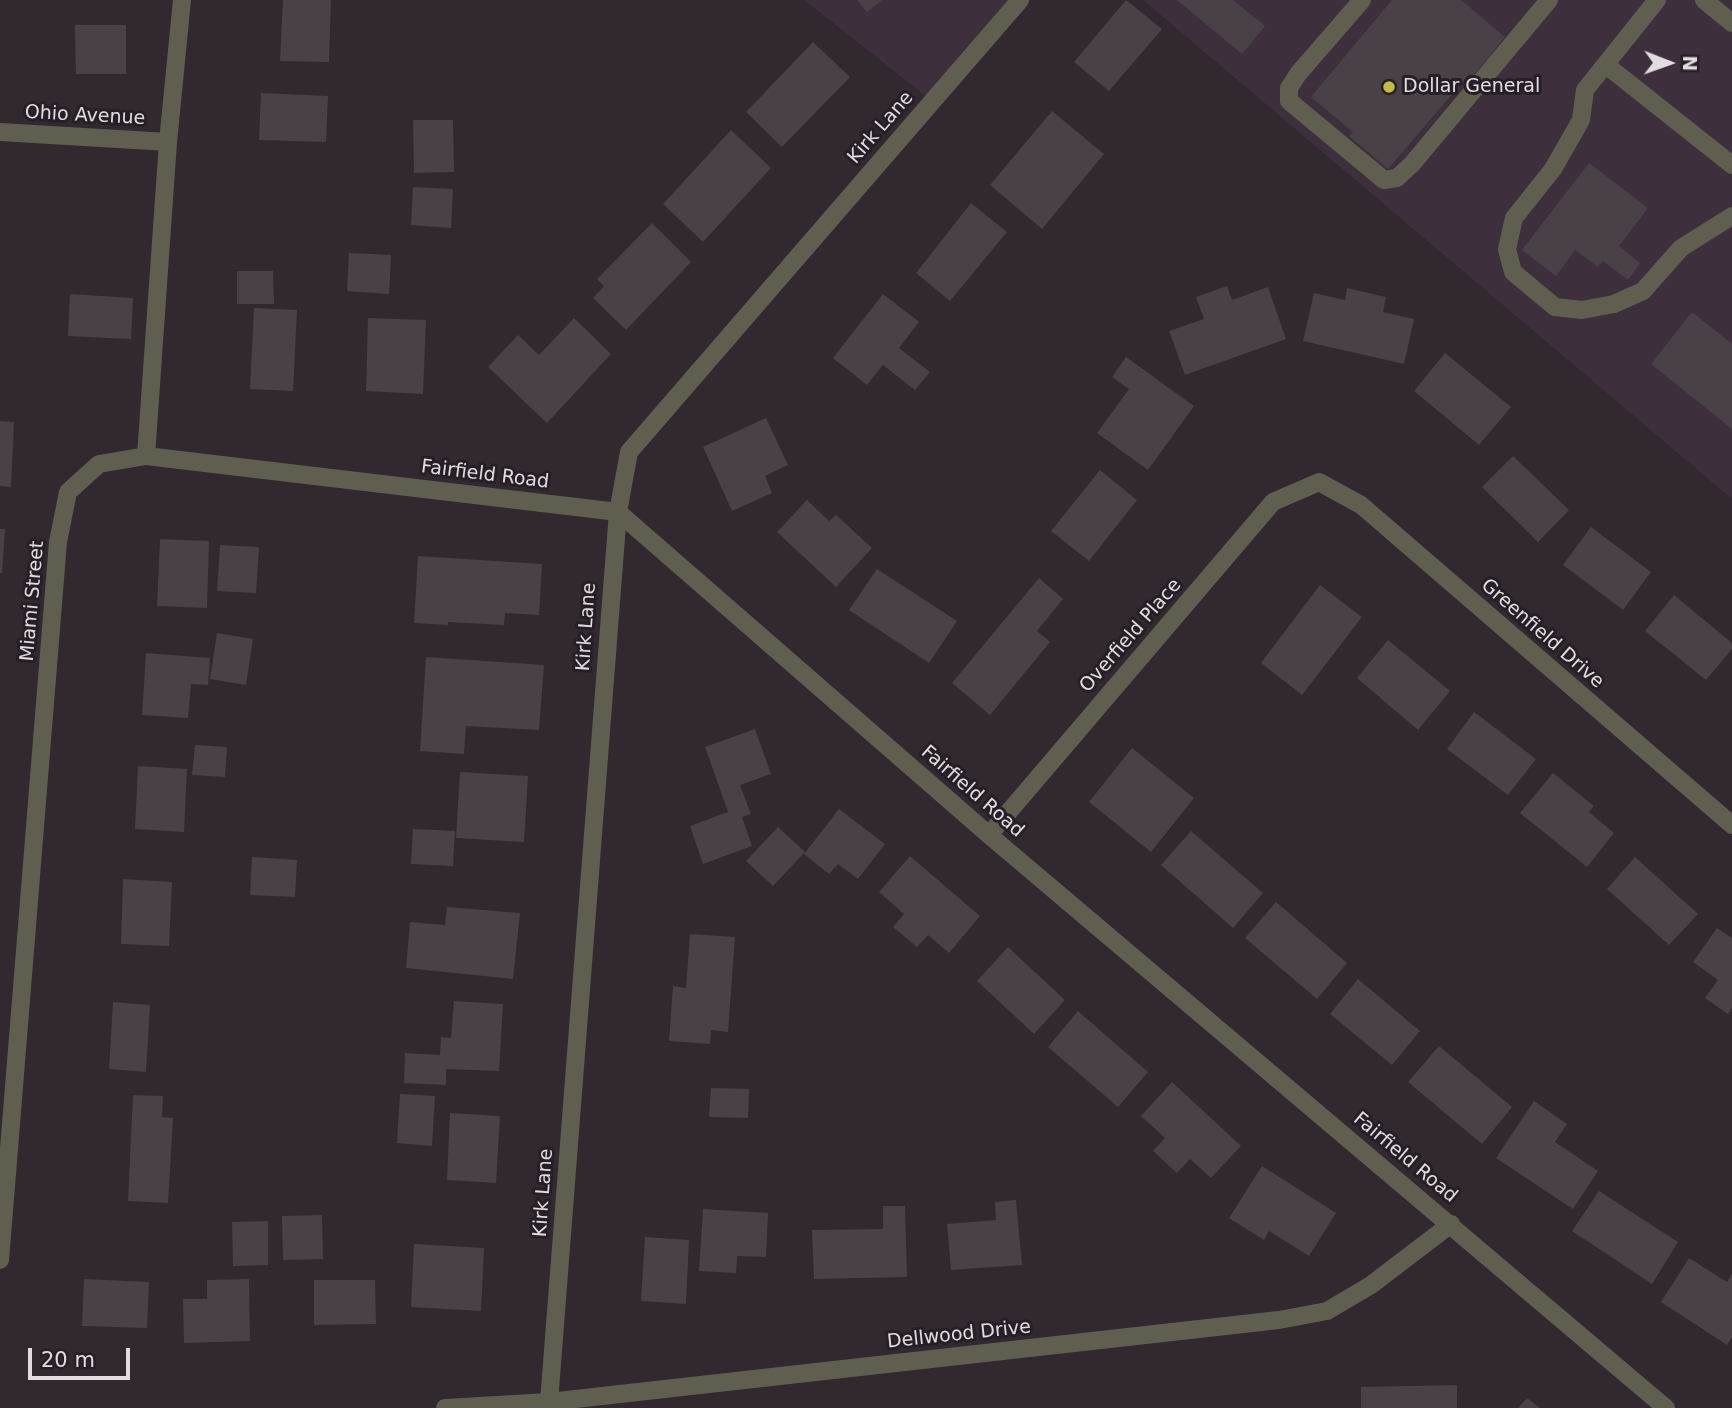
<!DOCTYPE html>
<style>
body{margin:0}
#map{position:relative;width:1732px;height:1408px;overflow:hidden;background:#312830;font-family:"DejaVu Sans",sans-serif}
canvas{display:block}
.north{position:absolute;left:1634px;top:28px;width:70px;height:70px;-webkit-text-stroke:5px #271f27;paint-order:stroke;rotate:91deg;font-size:19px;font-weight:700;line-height:28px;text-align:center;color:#e2dce1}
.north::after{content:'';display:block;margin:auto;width:24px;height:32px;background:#e2dce1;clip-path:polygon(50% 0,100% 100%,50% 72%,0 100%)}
.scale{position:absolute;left:28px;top:1348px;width:102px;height:32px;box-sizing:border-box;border:4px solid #e2dce1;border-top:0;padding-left:9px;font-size:21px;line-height:24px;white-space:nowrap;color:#e2dce1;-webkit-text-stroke:5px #271f27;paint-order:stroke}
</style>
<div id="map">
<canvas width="1732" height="1408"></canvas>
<div class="north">N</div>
<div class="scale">20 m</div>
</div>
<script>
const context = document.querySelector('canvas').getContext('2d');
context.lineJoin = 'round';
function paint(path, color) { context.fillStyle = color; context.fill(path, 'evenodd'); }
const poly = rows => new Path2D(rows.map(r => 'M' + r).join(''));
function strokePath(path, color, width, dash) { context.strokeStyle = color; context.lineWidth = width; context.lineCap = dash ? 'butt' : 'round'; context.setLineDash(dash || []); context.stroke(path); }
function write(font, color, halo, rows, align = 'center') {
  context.font = font + ' "DejaVu Sans",sans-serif'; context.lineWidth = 6; context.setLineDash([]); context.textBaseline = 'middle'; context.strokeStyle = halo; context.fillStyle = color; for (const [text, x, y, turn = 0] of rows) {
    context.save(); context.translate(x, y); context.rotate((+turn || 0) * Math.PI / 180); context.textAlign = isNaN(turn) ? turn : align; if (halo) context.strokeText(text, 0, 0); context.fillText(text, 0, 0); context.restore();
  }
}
paint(poly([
 [804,0,1020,0,932,101],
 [1143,0,1732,0,1732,499]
]), '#3d303c');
paint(poly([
 [283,0,331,0,329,62,280,61],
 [857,0,882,0,867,12],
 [1126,0,1162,29,1109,91,1074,62],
 [1177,0,1233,0,1265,26,1242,54],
 [1392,0,1461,0,1505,37,1473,76,1469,74,1388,169,1349,136,1353,132,1311,97],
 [75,25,126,25,126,74,76,74],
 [813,42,850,77,782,147,746,112],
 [261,93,328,96,326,142,259,140],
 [1052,111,1104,154,1042,229,990,185],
 [413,120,453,120,454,172,414,173],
 [731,130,771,168,703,242,663,204],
 [1589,163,1648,208,1619,246,1640,263,1628,280,1603,261,1598,267,1575,250,1556,276,1522,250],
 [413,187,453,189,451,228,411,225],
 [971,203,1007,232,950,301,916,273],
 [652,223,691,262,626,330,593,298,604,286,597,279],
 [349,253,391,255,389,294,347,291],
 [237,271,273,271,274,304,237,304],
 [1227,286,1232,300,1268,287,1286,339,1185,375,1169,331,1204,319,1196,297],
 [1347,288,1386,297,1383,312,1414,319,1404,364,1303,341,1314,293,1345,300],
 [70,294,133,298,131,339,68,336],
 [883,294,919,322,899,348,930,372,915,390,883,365,867,385,833,358],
 [254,308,297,310,293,391,250,389],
 [1692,312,1732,344,1732,429,1651,364],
 [368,318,426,320,423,394,366,391],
 [574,318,611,354,547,423,488,367,518,335,539,355],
 [1445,353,1511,407,1479,445,1414,391],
 [1126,357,1194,406,1148,470,1097,433,1129,389,1112,377],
 [766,418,788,465,765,476,772,493,732,511,703,447],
 [0,421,14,422,11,487,0,486],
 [1513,456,1569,510,1538,542,1482,487],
 [1100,470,1137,500,1089,561,1051,531],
 [807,500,829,521,836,515,872,548,836,587,777,532],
 [1591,527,1651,572,1623,610,1563,565],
 [0,529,5,529,2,573,0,573],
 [160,539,209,541,207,608,157,606],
 [220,545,259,547,256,593,217,591],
 [418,556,542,564,539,615,505,613,504,625,448,622,448,625,414,623],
 [877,569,957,621,929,663,849,610],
 [1039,578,1063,599,1037,631,1050,642,990,715,952,683],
 [1320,585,1362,617,1302,695,1261,663],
 [1674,595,1732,643,1732,649,1706,680,1645,631],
 [217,633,253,639,246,685,210,679],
 [1388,640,1450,691,1418,730,1357,678],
 [146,653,210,658,208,685,191,684,188,718,142,715],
 [426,657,544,665,539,730,466,726,464,754,420,751],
 [1474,712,1536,759,1508,795,1447,749],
 [755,729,771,774,740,785,751,814,742,817,752,846,703,864,690,826,728,812,705,747],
 [195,745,227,747,225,777,192,775],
 [1132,748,1194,798,1151,852,1089,802],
 [138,766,187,769,184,832,135,829],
 [460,772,528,776,524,842,456,838],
 [1553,773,1594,806,1589,812,1614,833,1587,867,1520,813],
 [839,809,885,844,858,879,838,864,829,874,804,854],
 [778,827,805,852,773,886,746,861],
 [413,829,455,831,453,866,411,864],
 [1191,831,1263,893,1233,928,1161,865],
 [910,856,980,916,949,953,928,935,917,947,893,927,904,914,879,892],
 [252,857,297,860,295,897,250,895],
 [1635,857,1698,914,1669,945,1607,889],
 [123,879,172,882,169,946,121,944],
 [1276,902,1347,963,1317,999,1245,938],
 [447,907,520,913,513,979,406,968,410,922,445,925],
 [1717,928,1732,938,1732,1008,1728,1014,1705,998,1718,980,1693,962],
 [690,934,735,937,728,1032,711,1030,710,1044,669,1041,673,986,686,988],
 [1008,947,1065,1000,1034,1034,977,981],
 [1358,979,1420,1031,1392,1065,1330,1014],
 [454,1001,503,1004,499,1071,446,1069,446,1085,404,1083,405,1053,440,1055,441,1037,451,1038],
 [113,1002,150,1005,146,1072,109,1069],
 [1078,1011,1148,1072,1118,1107,1048,1047],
 [1439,1046,1512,1107,1482,1144,1408,1082],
 [1172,1082,1241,1146,1211,1178,1190,1159,1177,1173,1153,1151,1165,1138,1141,1116],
 [711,1088,749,1089,748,1118,709,1117],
 [400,1094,435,1096,432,1146,397,1143],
 [133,1095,163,1096,162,1117,173,1118,168,1203,128,1201],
 [1534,1101,1567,1124,1555,1142,1598,1171,1573,1209,1496,1158],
 [450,1113,500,1116,496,1183,447,1180],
 [1262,1166,1336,1213,1309,1256,1269,1231,1264,1240,1229,1218],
 [1599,1191,1678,1242,1652,1284,1572,1231],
 [1016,1200,1022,1265,951,1270,947,1224,996,1220,995,1202],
 [883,1206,905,1206,907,1277,814,1279,812,1230,883,1229],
 [703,1209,768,1213,766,1257,737,1256,736,1273,699,1271],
 [322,1215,323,1259,283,1260,282,1216],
 [268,1221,268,1265,233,1266,232,1222],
 [645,1237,689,1240,686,1304,641,1301],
 [414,1244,484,1248,481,1311,411,1307],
 [1689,1258,1727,1282,1732,1274,1732,1337,1727,1345,1661,1302],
 [84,1279,149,1282,147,1328,82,1326],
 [249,1279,250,1341,184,1343,183,1299,207,1299,207,1280],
 [314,1280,375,1280,376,1324,314,1325],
 [1457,1385,1457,1408,1361,1408,1361,1387],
 [1527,1398,1540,1408,1518,1408]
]), '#494048');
strokePath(poly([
 [1362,0,1298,74,1289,88,1289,101,1384,180,1397,178,1412,164,1549,0],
 [1657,0,1585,90,1581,120,1553,169,1514,218,1507,249,1513,272,1555,307,1582,310,1614,304,1643,291,1681,248,1732,216],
 [1704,0,1732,23],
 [1606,65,1732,165],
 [0,132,168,142],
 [146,456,168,142,182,0],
 [989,835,1273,502,1319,482,1361,505,1732,825],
 [0,1260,58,542,68,492,99,464,146,456,618,512,989,835,1666,1408],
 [549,1402,618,512,629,452,1020,0],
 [445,1408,549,1402,1279,1320,1327,1311,1371,1285,1451,1224]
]), '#605f4f', 18);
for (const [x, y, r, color] of [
 [1389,87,7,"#c4bc3e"]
]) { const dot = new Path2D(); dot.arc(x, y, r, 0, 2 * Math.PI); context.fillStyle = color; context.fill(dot); strokePath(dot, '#271f27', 2.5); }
write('19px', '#e2dce1', '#271f27', [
 ["Dollar General",1403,87]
], 'left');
write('19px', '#e2dce1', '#271f27', [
 ["Ohio Avenue",85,116,3],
 ["Kirk Lane",881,128,-49],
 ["Fairfield Road",485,475,7],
 ["Miami Street",33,601,-85],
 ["Kirk Lane",587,627,-86],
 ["Greenfield Drive",1542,634,41],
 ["Overfield Place",1131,636,-49],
 ["Fairfield Road",972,792,41],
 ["Fairfield Road",1405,1158,40],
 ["Kirk Lane",544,1193,-86],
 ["Dellwood Drive",959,1335,-6]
]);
</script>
